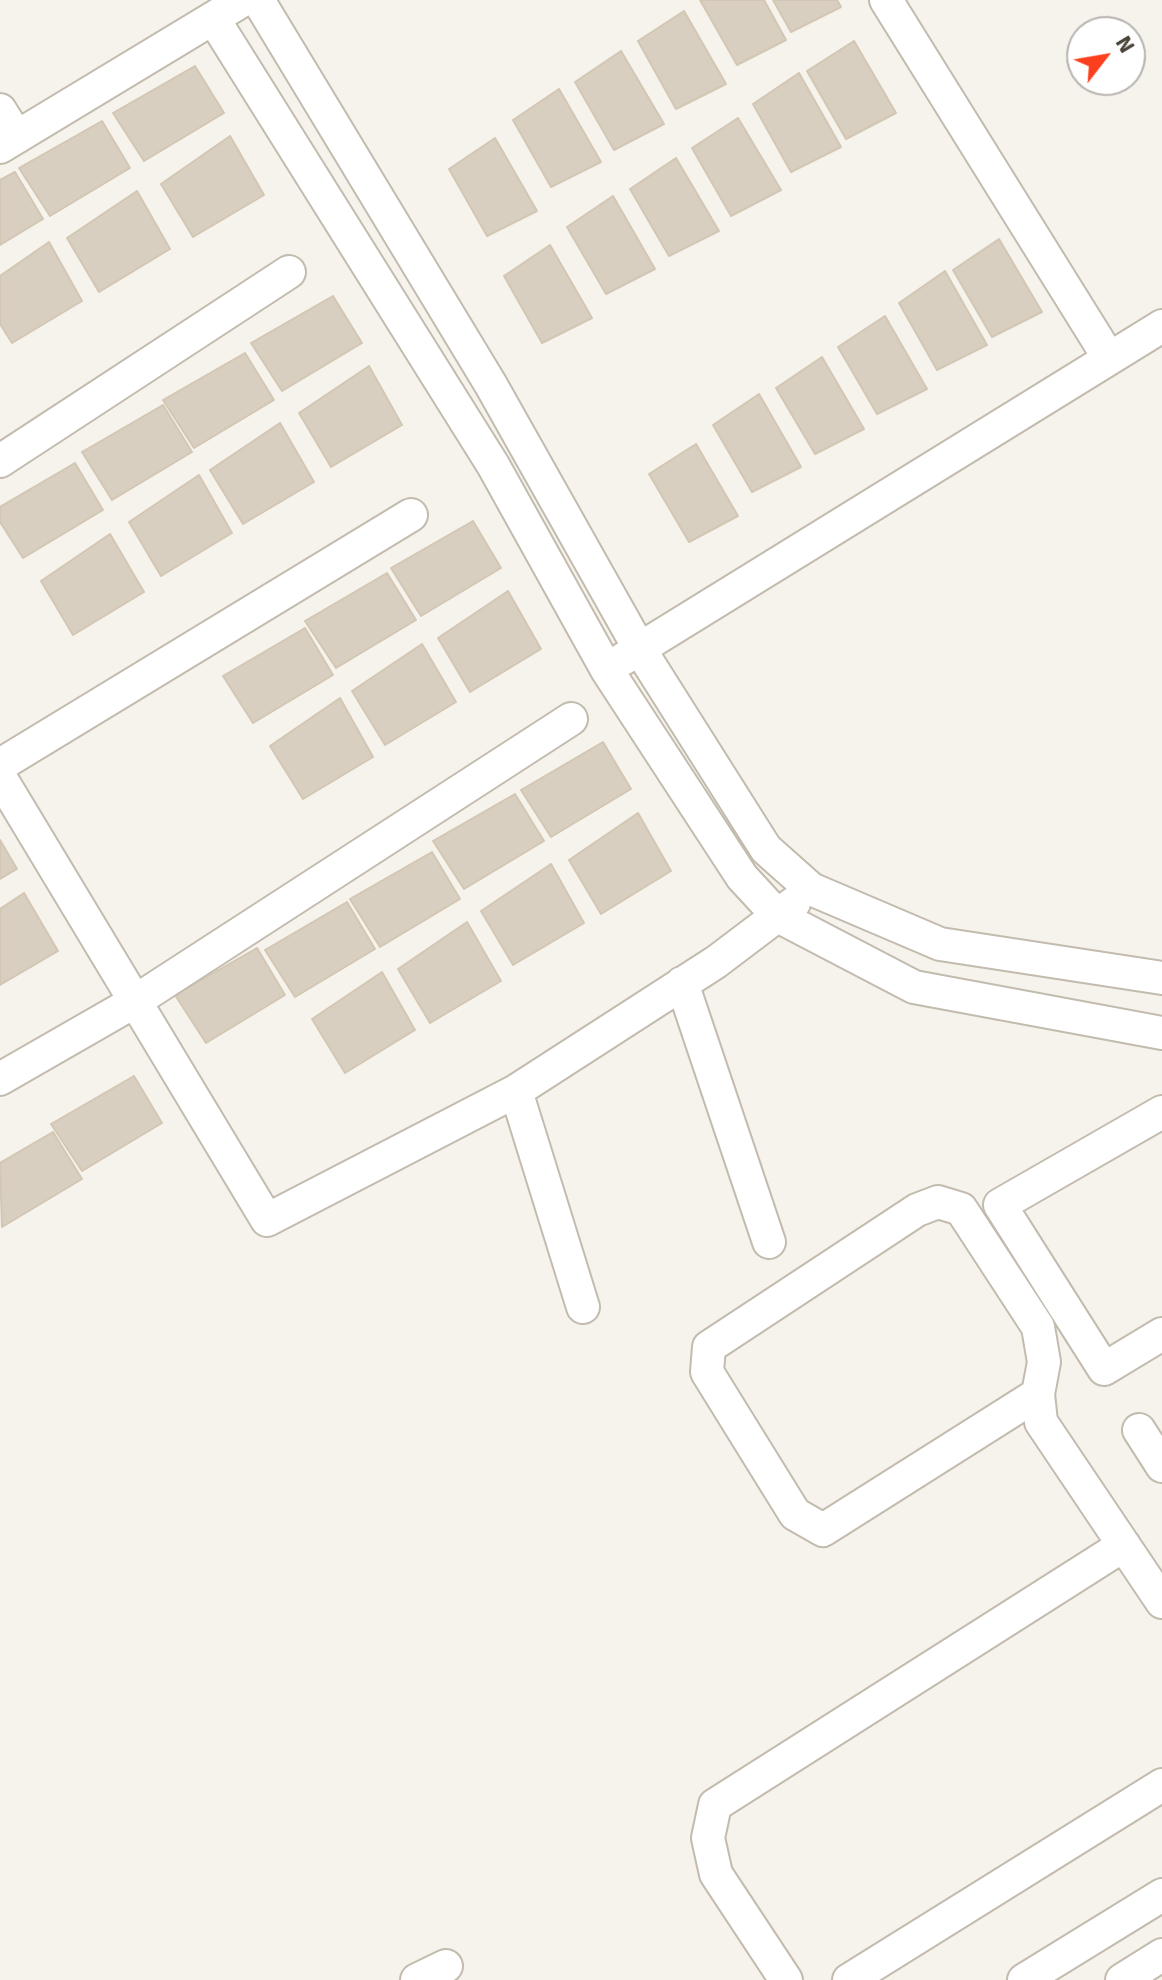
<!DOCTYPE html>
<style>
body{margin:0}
#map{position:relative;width:1162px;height:1980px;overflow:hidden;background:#f6f3ec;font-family:Signika,sans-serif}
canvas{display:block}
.north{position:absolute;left:1066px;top:16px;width:80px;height:80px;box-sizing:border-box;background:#fff;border:2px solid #b7b4b0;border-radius:50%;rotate:59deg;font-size:22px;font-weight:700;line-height:32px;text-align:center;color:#4b4439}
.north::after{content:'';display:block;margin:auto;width:28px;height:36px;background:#fc3f1d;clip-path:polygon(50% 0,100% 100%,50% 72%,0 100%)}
</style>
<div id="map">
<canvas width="1162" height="1980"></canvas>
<div class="north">N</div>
</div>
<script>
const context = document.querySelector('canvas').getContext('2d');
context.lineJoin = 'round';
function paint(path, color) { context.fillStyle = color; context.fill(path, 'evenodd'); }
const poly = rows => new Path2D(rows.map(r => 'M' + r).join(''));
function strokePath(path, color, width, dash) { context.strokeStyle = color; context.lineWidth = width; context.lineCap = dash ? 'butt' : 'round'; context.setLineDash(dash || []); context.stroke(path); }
const building = poly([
 [700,0,764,0,786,40,737,65,700,0],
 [773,0,837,0,841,7,791,32,773,0],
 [684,11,726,84,676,109,638,41,684,11],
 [854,41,896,113,846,139,807,71,854,41],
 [621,51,664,124,614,150,575,82,621,51],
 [195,66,224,113,144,161,113,113,195,66],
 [799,73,841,147,791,172,753,104,799,73],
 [559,89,601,162,551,187,513,120,559,89],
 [738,118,781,190,731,216,692,148,738,118],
 [102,121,130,168,50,216,19,168,102,121],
 [230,136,264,195,193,237,161,184,230,136],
 [495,138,537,211,487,236,449,169,495,138],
 [676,158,719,231,669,256,630,189,676,158],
 [15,172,43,219,0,245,0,180,15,172],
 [137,191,170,249,99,292,67,238,137,191],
 [613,196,655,269,606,294,567,227,613,196],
 [999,239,1042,312,992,337,953,270,999,239],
 [49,242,82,301,12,343,0,324,0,276,49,242],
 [550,245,592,318,542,343,504,276,550,245],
 [945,271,987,345,937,370,899,303,945,271],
 [333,296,362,343,282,391,251,343,333,296],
 [885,316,927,389,877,414,838,347,885,316],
 [245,353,274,400,194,448,163,400,245,353],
 [822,357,864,429,815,454,776,388,822,357],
 [369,366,402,425,331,467,299,413,369,366],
 [759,394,801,467,752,492,713,425,759,394],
 [163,405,192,452,112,500,82,452,163,405],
 [280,423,314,482,243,524,210,470,280,423],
 [696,444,738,516,689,542,649,474,696,444],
 [75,463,103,510,23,558,0,522,0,507,75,463],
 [199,475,232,533,161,576,129,522,199,475],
 [473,521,501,568,421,616,391,568,473,521],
 [110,534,144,592,73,635,41,581,110,534],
 [387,573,416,620,336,668,305,621,387,573],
 [508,591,541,649,470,692,438,638,508,591],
 [305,628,333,675,253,723,223,676,305,628],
 [422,644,456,702,385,745,352,691,422,644],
 [340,698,373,757,303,799,270,746,340,698],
 [603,742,631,789,551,837,521,790,603,742],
 [515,794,544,841,464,889,433,841,515,794],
 [638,813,671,871,601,914,569,860,638,813],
 [0,840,17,869,0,879,0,840],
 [432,852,460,899,380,947,350,899,432,852],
 [551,864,584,923,513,965,481,911,551,864],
 [24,893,58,951,0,985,0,909,24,893],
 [347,902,375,949,295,997,265,950,347,902],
 [467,922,501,981,430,1023,398,969,467,922],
 [257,948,285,995,206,1043,175,995,257,948],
 [382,972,415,1030,345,1073,312,1019,382,972],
 [134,1076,162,1123,82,1171,51,1124,134,1076],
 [53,1132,82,1179,2,1227,0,1163,53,1132]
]);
paint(building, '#d8cfc1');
strokePath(building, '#d3c7b4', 2);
const minor = poly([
 [258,0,491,385,639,648,766,849,811,889,940,944,1162,978],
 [886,0,1109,358],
 [213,18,493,465,607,670,742,877,778,916,914,987,1162,1033],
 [0,110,17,137],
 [0,147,243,0],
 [0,461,289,272],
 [623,659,1162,326],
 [0,765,411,515],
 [0,777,267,1220,516,1091,716,962,794,903],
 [682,983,769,1242],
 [0,1079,134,1002,571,719],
 [516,1091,583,1307],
 [1162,1112,1000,1205,1104,1369,1162,1334],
 [1038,1394,823,1530,795,1514,707,1372,709,1347,917,1210,938,1202,961,1209,1038,1327,1044,1362,1038,1394,1041,1422,1162,1602],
 [1139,1430,1162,1466],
 [417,1980,446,1966],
 [786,1980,716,1874,708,1838,715,1805,1124,1545],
 [849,1980,1162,1785],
 [1024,1980,1162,1895],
 [1122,1980,1162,1955]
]);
strokePath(minor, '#c2bbae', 36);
strokePath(minor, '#fff', 32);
</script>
